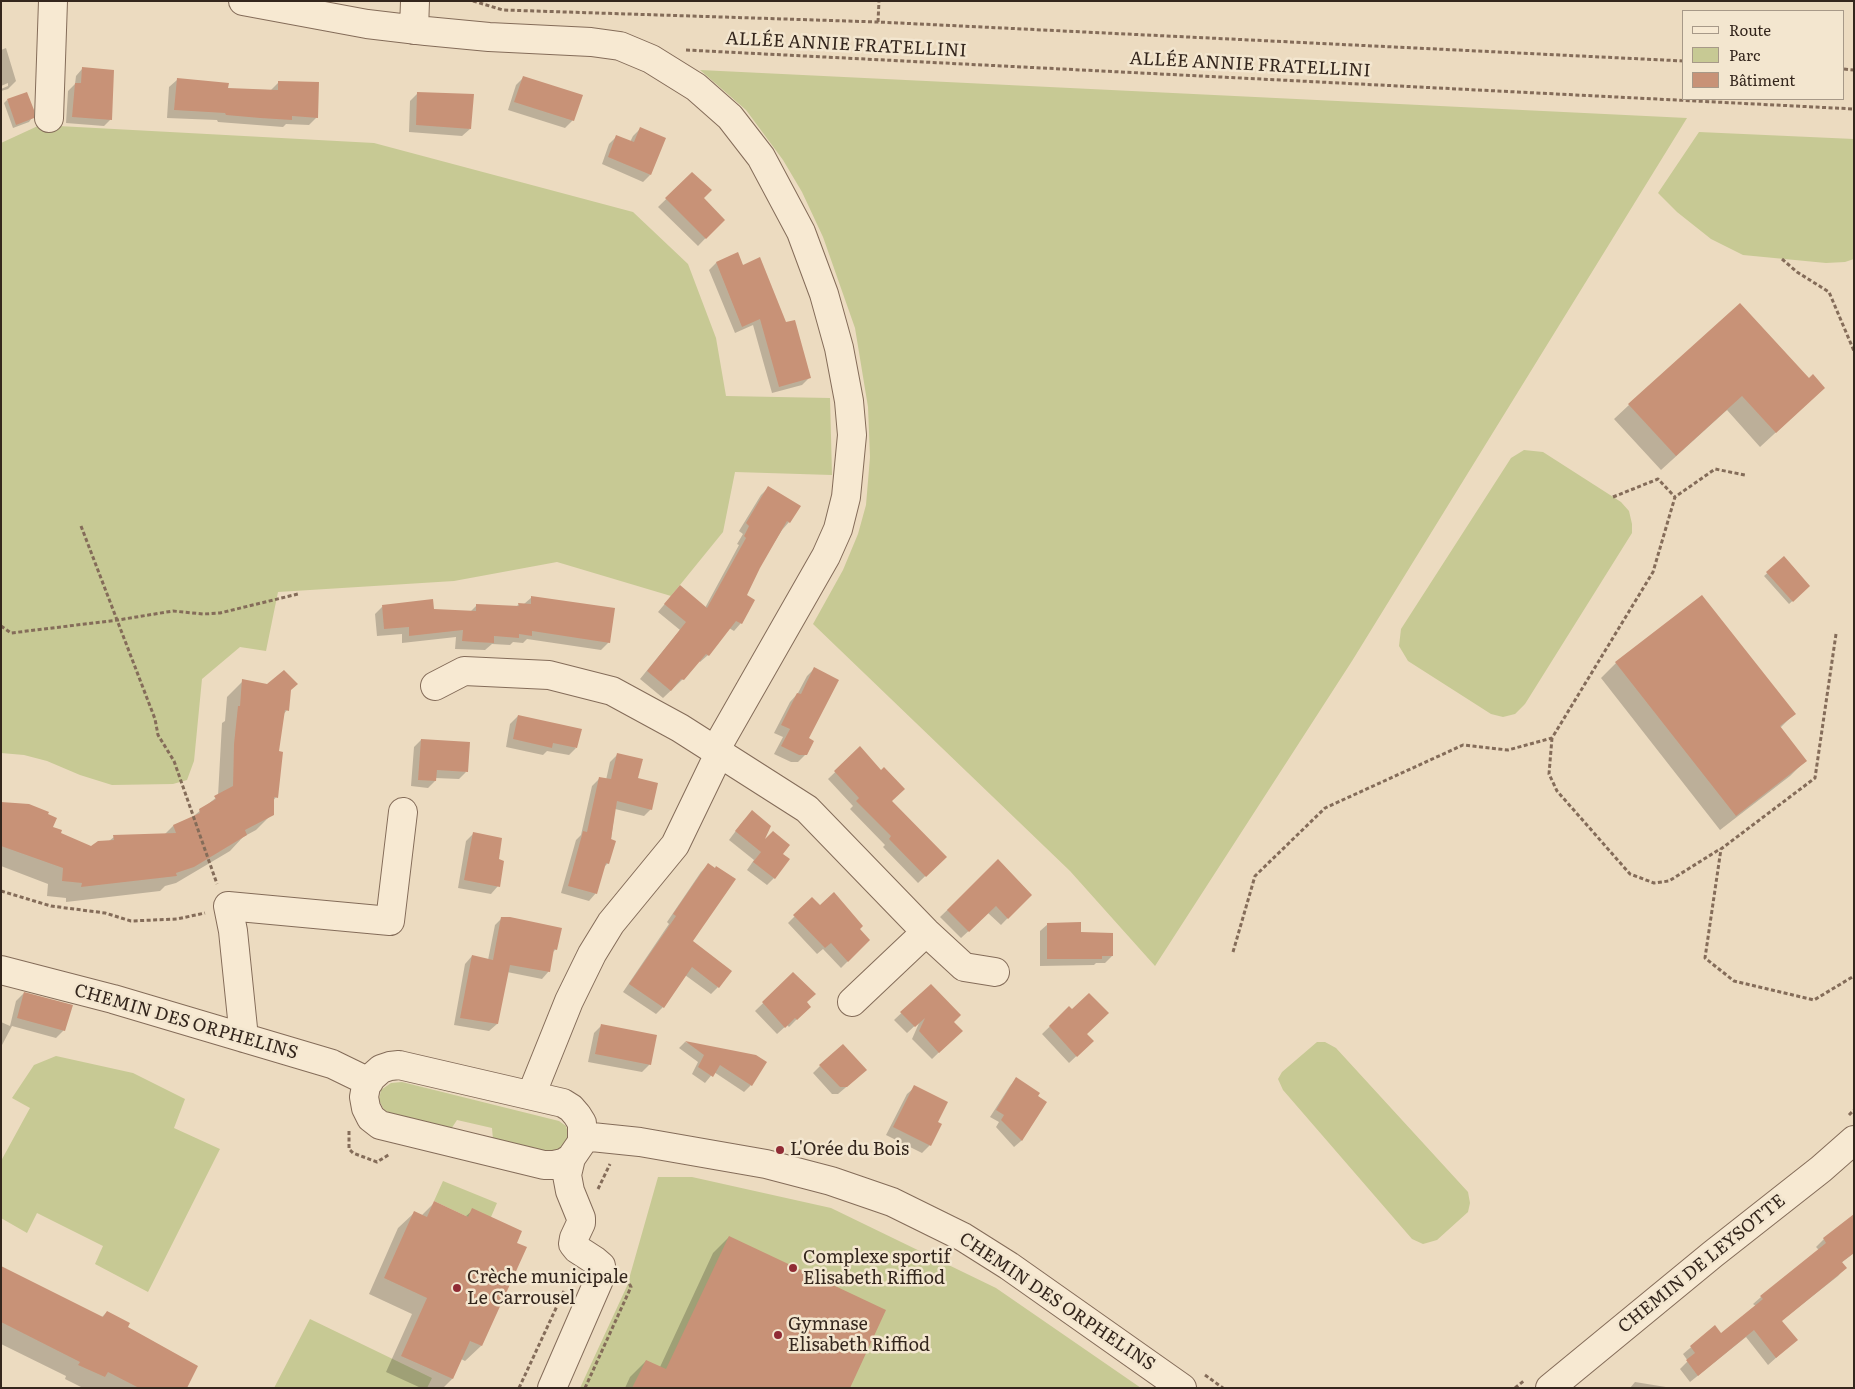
<!DOCTYPE html>
<meta charset="utf-8">
<style>
body{margin:0}
#map{position:relative;width:1855px;height:1389px;overflow:hidden;background:#ecdbc0;font-family:Literata,serif}
canvas{display:block}
.frame{position:absolute;inset:0;border:2px solid #34261d;pointer-events:none}
.legend{position:absolute;left:1682px;top:10px;width:162px;height:90px;box-sizing:border-box;background:#f3e6cf;border:1px solid #a79988;margin:0;padding:6px 9px;list-style:none;font-size:15px;color:#34261d}
.legend li{display:flex;align-items:center;gap:10px;height:25px}
.legend b{width:25px;border:1px solid #a79988}
</style>
<div id="map">
<canvas width="1855" height="1389"></canvas>
<div class="frame"></div>
<ul class="legend">
<li><b style="height:6px;background:#f7e9d2"></b>Route</li>
<li><b style="height:14px;background:#c7c994"></b>Parc</li>
<li><b style="height:14px;background:#c89277"></b>Bâtiment</li>
</ul>
</div>
<script>
const context = document.querySelector('canvas').getContext('2d');
context.lineJoin = 'round';
function paint(path, color) { context.fillStyle = color; context.fill(path, 'evenodd'); }
const poly = rows => new Path2D(rows.map(r => 'M' + r).join(''));
function strokePath(path, color, width, dash) { context.strokeStyle = color; context.lineWidth = width; context.lineCap = dash ? 'butt' : 'round'; context.setLineDash(dash || []); context.stroke(path); }
function write(font, color, halo, rows, align = 'center') {
  context.font = font + ' Literata,serif'; context.lineWidth = 5; context.setLineDash([]); context.textBaseline = 'middle'; context.strokeStyle = halo; context.fillStyle = color; for (const [text, x, y, turn = 0] of rows) {
    context.save(); context.translate(x, y); context.rotate((+turn || 0) * Math.PI / 180); context.textAlign = isNaN(turn) ? turn : align; if (halo) context.strokeText(text, 0, 0); context.fillText(text, 0, 0); context.restore();
  }
}
paint(poly([
 [700,70,1687,118,1352,661,1155,966,1070,871,813,624,843,570,858,534,866,505,870,457,868,407,855,328,823,237,802,192,783,160,746,110],
 [40,125,374,143,633,212,688,264,716,338,726,396,830,398,832,475,735,472,723,532,671,596,557,562,454,581,278,592,266,651,240,647,202,679,194,761,187,780,173,784,112,785,80,775,47,761,24,755,1,753,1,143],
 [1699,132,1854,139,1854,259,1845,262,1826,263,1743,255,1711,239,1677,212,1658,193],
 [1524,450,1543,452,1621,502,1629,511,1632,524,1632,533,1525,704,1515,714,1503,717,1491,714,1408,661,1399,646,1401,629,1511,458],
 [1317,1042,1325,1042,1336,1048,1468,1192,1470,1203,1468,1212,1437,1240,1423,1244,1412,1239,1283,1090,1278,1079,1282,1072],
 [56,1056,133,1073,185,1099,174,1128,220,1149,148,1292,95,1264,103,1246,37,1213,27,1233,1,1218,1,1161,30,1108,12,1098,34,1065],
 [402,1082,559,1121,566,1126,569,1136,562,1150,551,1154,493,1140,492,1128,457,1120,451,1129,394,1115,384,1110,379,1100,381,1090,391,1083],
 [658,1177,692,1177,831,1208,996,1288,1141,1388,580,1388,627,1286],
 [443,1181,497,1203,491,1217,468,1217,434,1201],
 [310,1319,432,1378,427,1388,274,1388]
]), '#c7c994');
paint(poly([
 [6,48,16,81,8,89,1,91,1,89,8,86,8,83,1,86,1,50],
 [82,69,111,119,104,126,66,123,68,91,75,84,76,76],
 [524,77,573,120,565,128,508,110,516,85],
 [177,80,226,89,271,90,279,82,317,117,309,125,286,124,283,127,218,122,217,120,167,118,169,87],
 [418,93,470,129,462,136,409,132,410,101],
 [7,100,32,118,29,122,13,128,4,103],
 [640,129,650,175,643,182,602,164,609,144,616,137,630,142,633,136],
 [692,174,702,198,723,220,698,246,658,207],
 [738,254,743,266,809,378,802,385,772,393,753,325,735,333,709,270,716,263],
 [1824,388,1760,447,1727,410,1661,470,1614,419,1629,405],
 [768,488,789,522,782,530,759,567,745,596,741,623,734,631,729,628,708,655,700,662,699,661,683,679,663,698,640,679,680,630,658,612,673,594,705,608,739,545,737,544,743,534,739,531,761,495],
 [1784,558,1809,586,1789,604,1764,576],
 [532,597,609,642,601,650,527,639,523,643,513,642,510,645,492,644,485,650,455,649,456,637,402,643,402,634,377,636,375,614,382,607,470,612,477,605,516,607,519,604,524,604],
 [1702,597,1794,714,1780,728,1805,761,1790,776,1720,830,1601,678,1616,663],
 [814,669,806,754,798,762,791,762,774,754,783,737,774,733,790,702,798,693,807,676],
 [243,681,290,690,287,710,283,715,278,752,276,797,273,801,272,814,256,830,243,837,230,851,176,883,165,886,160,891,66,902,66,898,47,896,48,884,1,866,1,804,52,828,60,834,91,847,109,841,114,837,165,834,173,826,190,819,218,796,222,723,225,721,227,697],
 [518,716,576,748,569,755,547,751,543,755,506,747,510,724],
 [421,740,466,772,459,779,435,778,435,781,428,788,411,786,414,747],
 [860,748,891,801,945,857,918,883,883,847,885,845,850,809,853,806,828,779],
 [617,755,637,779,651,809,644,816,615,809,608,863,604,867,596,893,589,901,561,893,576,840,581,835,592,786,599,779,606,780,610,762],
 [744,820,761,844,781,854,774,878,767,885,747,870,754,860,729,840],
 [473,834,497,860,498,886,491,894,458,888,466,841],
 [998,861,1030,895,1001,925,988,913,961,938,940,917],
 [708,865,691,941,718,987,711,994,685,975,663,1007,656,1014,623,992,669,924,667,922,701,872],
 [812,899,820,907,858,929,869,940,841,968,823,949,817,954,788,923],
 [502,918,556,949,552,953,549,971,542,979,507,972,497,1024,489,1031,454,1025,465,964,472,956,488,960,495,925],
 [1048,924,1079,933,1112,956,1105,963,1096,963,1094,965,1040,966,1040,931],
 [793,974,809,1007,789,1027,787,1025,777,1034,755,1011],
 [931,985,952,1022,961,1031,932,1059,912,1039,920,1021,907,1033,894,1020],
 [24,993,64,1030,56,1038,12,1026,1,1047,1,1022,10,1026,16,1001],
 [1069,1008,1085,1034,1085,1048,1069,1063,1042,1034],
 [602,1025,650,1064,642,1072,588,1062,594,1033],
 [685,1042,755,1057,751,1085,744,1092,714,1072,705,1083,692,1074,698,1062,679,1048],
 [820,1066,858,1077,838,1094,832,1094,813,1073],
 [1016,1079,1045,1102,1021,1141,1014,1147,996,1127,999,1122,990,1117,1010,1086],
 [915,1087,936,1123,930,1145,922,1153,886,1135,907,1094],
 [434,1203,465,1217,473,1210,481,1346,465,1361,461,1359,452,1379,443,1388,421,1388,386,1372,412,1314,369,1294,398,1228,414,1213,421,1216],
 [729,1237,848,1388,625,1388,630,1377,646,1361,660,1367,713,1253],
 [1824,1239,1854,1253,1841,1263,1845,1268,1838,1276,1781,1321,1796,1340,1768,1365,1746,1337,1690,1382,1680,1369,1688,1361,1683,1354,1715,1327,1721,1334,1756,1306,1753,1304,1761,1297,1819,1250,1816,1247],
 [1,1267,101,1318,107,1312,127,1328,185,1388,83,1388,65,1379,66,1376,1,1344],
 [1635,1382,1672,1388,1630,1388]
]), '#0003');
paint(poly([
 [82,67,114,70,112,120,72,117,75,83,81,83],
 [523,76,583,95,574,121,514,102],
 [177,78,229,83,228,88,278,90,278,81,319,82,318,118,292,116,292,120,260,118,226,115,225,113,174,110],
 [27,92,34,110,34,118,16,125,7,99],
 [417,92,474,94,471,129,416,125],
 [640,127,666,138,651,175,608,157,616,135,634,142],
 [692,172,712,190,704,198,725,220,706,239,665,198],
 [738,252,743,265,760,257,786,322,795,320,811,378,779,387,760,319,742,327,716,262],
 [1740,303,1809,378,1813,374,1825,388,1776,433,1742,396,1676,456,1628,404],
 [768,486,801,506,790,523,787,521,760,568,747,595,755,600,742,624,736,621,709,656,706,654,684,680,681,679,671,691,647,671,686,622,664,604,680,585,707,608,746,538,744,536,749,526,746,523],
 [1784,556,1810,586,1793,602,1766,572],
 [1702,595,1796,714,1780,726,1807,761,1736,816,1615,662],
 [531,596,615,608,610,643,532,631,532,636,519,634,519,638,494,636,494,643,475,642,462,641,463,630,409,636,409,627,384,629,382,605,433,599,434,609,476,611,476,604,519,606,518,603,531,604],
 [814,667,839,680,809,738,814,741,807,755,799,755,781,746,790,729,781,725,797,693,801,694],
 [284,670,298,684,291,690,289,711,285,710,279,751,283,752,278,798,274,797,274,815,245,830,247,835,194,867,176,873,177,876,81,887,82,883,62,881,63,868,1,846,1,802,29,804,49,812,48,814,57,818,53,827,62,830,61,833,91,846,98,841,114,840,113,835,176,833,173,825,200,813,199,809,216,799,214,796,233,786,234,744,238,706,240,706,242,679,267,684],
 [518,715,582,729,577,748,553,743,552,748,513,739],
 [421,739,470,742,468,772,437,770,436,781,418,780],
 [860,746,881,770,884,767,905,789,892,801,947,857,926,877,889,839,891,836,856,801,859,798,834,771],
 [617,753,643,759,638,778,658,783,652,810,617,801,611,839,616,841,609,864,606,863,597,894,568,886,583,831,587,832,599,777,611,779],
 [752,810,771,826,765,839,773,831,790,845,783,854,790,859,775,879,753,862,761,852,735,831],
 [473,832,502,838,499,859,504,861,500,887,464,880],
 [998,859,1032,895,1008,919,996,906,969,932,947,910],
 [708,863,715,868,716,866,736,879,693,941,732,971,719,988,692,967,664,1008,629,984,676,916,673,914],
 [834,892,863,926,860,929,870,940,848,962,831,943,825,948,793,915,812,897,820,905],
 [501,917,510,917,562,928,557,950,554,949,550,972,510,965,498,1024,460,1018,472,955,493,960],
 [1081,922,1081,932,1113,933,1113,956,1102,956,1102,959,1047,959,1047,923],
 [793,972,816,994,807,1002,811,1007,797,1020,795,1018,785,1028,762,1002],
 [931,984,961,1015,954,1022,963,1031,939,1053,919,1031,925,1018,915,1027,900,1012],
 [24,992,73,1005,65,1031,17,1018],
 [1089,993,1109,1013,1087,1034,1094,1041,1077,1057,1049,1026,1069,1006,1072,1009],
 [601,1024,657,1035,651,1065,595,1054],
 [685,1041,756,1055,767,1062,752,1086,720,1065,713,1077,698,1067,704,1055],
 [843,1044,867,1070,847,1087,840,1087,819,1065],
 [1016,1077,1040,1093,1038,1096,1047,1102,1022,1141,1001,1120,1004,1115,996,1110],
 [914,1085,948,1102,938,1122,942,1124,931,1146,893,1127],
 [434,1201,468,1217,472,1208,522,1231,517,1243,527,1247,482,1346,470,1341,453,1379,401,1356,427,1298,384,1278,414,1211,427,1217],
 [1854,1214,1854,1253,1842,1262,1847,1268,1782,1321,1798,1340,1776,1358,1754,1330,1698,1376,1686,1360,1695,1353,1690,1346,1715,1325,1721,1333,1763,1299,1760,1296,1826,1243,1823,1238],
 [729,1236,886,1310,850,1388,632,1388,646,1360,666,1369],
 [1,1266,103,1317,107,1311,130,1323,128,1327,198,1366,187,1388,139,1388,108,1372,105,1377,78,1365,80,1362,1,1322]
]), '#c89277');
const minor = poly([
 [243,1,367,24,426,31,489,37,591,42,620,46,651,59,696,87,730,117,761,157,801,232,824,294,839,348,849,401,852,435,846,497,838,529,826,556,721,740,715,762,675,845,611,923,592,954,569,1001,536,1083,533,1096],
 [414,30,415,1],
 [49,118,53,1],
 [435,686,464,671,549,675,612,691,680,728,807,809,926,932,964,967,995,972],
 [1,970,113,999,332,1064,369,1082],
 [852,1002,926,932],
 [244,1038,233,931,228,906,390,921,403,812],
 [399,1065,563,1103,571,1108,577,1115,582,1123,582,1142,571,1158,563,1163,554,1165,544,1165,380,1125,371,1118,366,1108,364,1097,366,1086,372,1077,381,1069,390,1066,399,1065],
 [582,1136,640,1142,766,1164,831,1181,892,1202,963,1237,1009,1266,1182,1388],
 [552,1388,602,1273,601,1266,594,1260,577,1249,573,1244,574,1238,581,1223,581,1218,570,1191,567,1175,571,1158],
 [1550,1388,1713,1254,1821,1169,1854,1140]
]);
strokePath(minor, '#846c59', 30);
strokePath(poly([
 [473,1,503,10,878,22,1684,61],
 [878,22,879,1],
 [686,50,1854,109],
 [1844,69,1854,70],
 [1782,259,1797,272,1829,292,1854,351],
 [1613,497,1658,479,1675,497],
 [81,526,155,719,158,735,174,761,217,884],
 [1,626,11,633,118,620,173,611,203,614,220,613,298,594],
 [1836,634,1815,778,1721,849,1705,958,1734,981,1814,1000,1854,976],
 [1552,738,1549,774,1557,791,1630,874,1654,883,1669,881,1720,849],
 [1,891,51,906,105,913,131,921,177,919,205,913],
 [1233,952,1255,876,1325,808,1463,745,1508,750,1552,738,1653,572,1675,497,1715,469,1745,475],
 [1849,1115,1854,1110],
 [349,1131,349,1149,353,1153,377,1162,390,1154],
 [598,1189,610,1164],
 [1205,1375,1223,1388],
 [519,1388,564,1291],
 [585,1388,631,1287,627,1279],
 [1515,1388,1525,1380]
]), '#846c59', 3, [4, 2.5]);
strokePath(minor, '#f7e9d2', 28);
for (const [x, y, r, color] of [
 [780,1150,5,"#902b34"],
 [793,1268,5,"#902b34"],
 [457,1288,5,"#902b34"],
 [778,1335,5,"#902b34"]
]) { const dot = new Path2D(); dot.arc(x, y, r, 0, 2 * Math.PI); context.fillStyle = color; context.fill(dot); strokePath(dot, '#f3e6cf', 2); }
write('18px', '#34261d', '#f3e6cf', [
 ["ALLÉE ANNIE FRATELLINI",846,45,3],
 ["ALLÉE ANNIE FRATELLINI",1250,65,3],
 ["CHEMIN DES ORPHELINS",186,1022,16],
 ["CHEMIN DE LEYSOTTE",1702,1264,-39],
 ["CHEMIN DES ORPHELINS",1057,1302,34]
]);
write('18px', '#34261d', '#f3e6cf', [
 ["L'Orée du Bois",790,1150],
 ["Complexe sportif",803,1258],
 ["Elisabeth Riffiod",803,1279],
 ["Crèche municipale",467,1278],
 ["Le Carrousel",467,1299],
 ["Gymnase",788,1325],
 ["Elisabeth Riffiod",788,1346]
], 'left');
</script>
